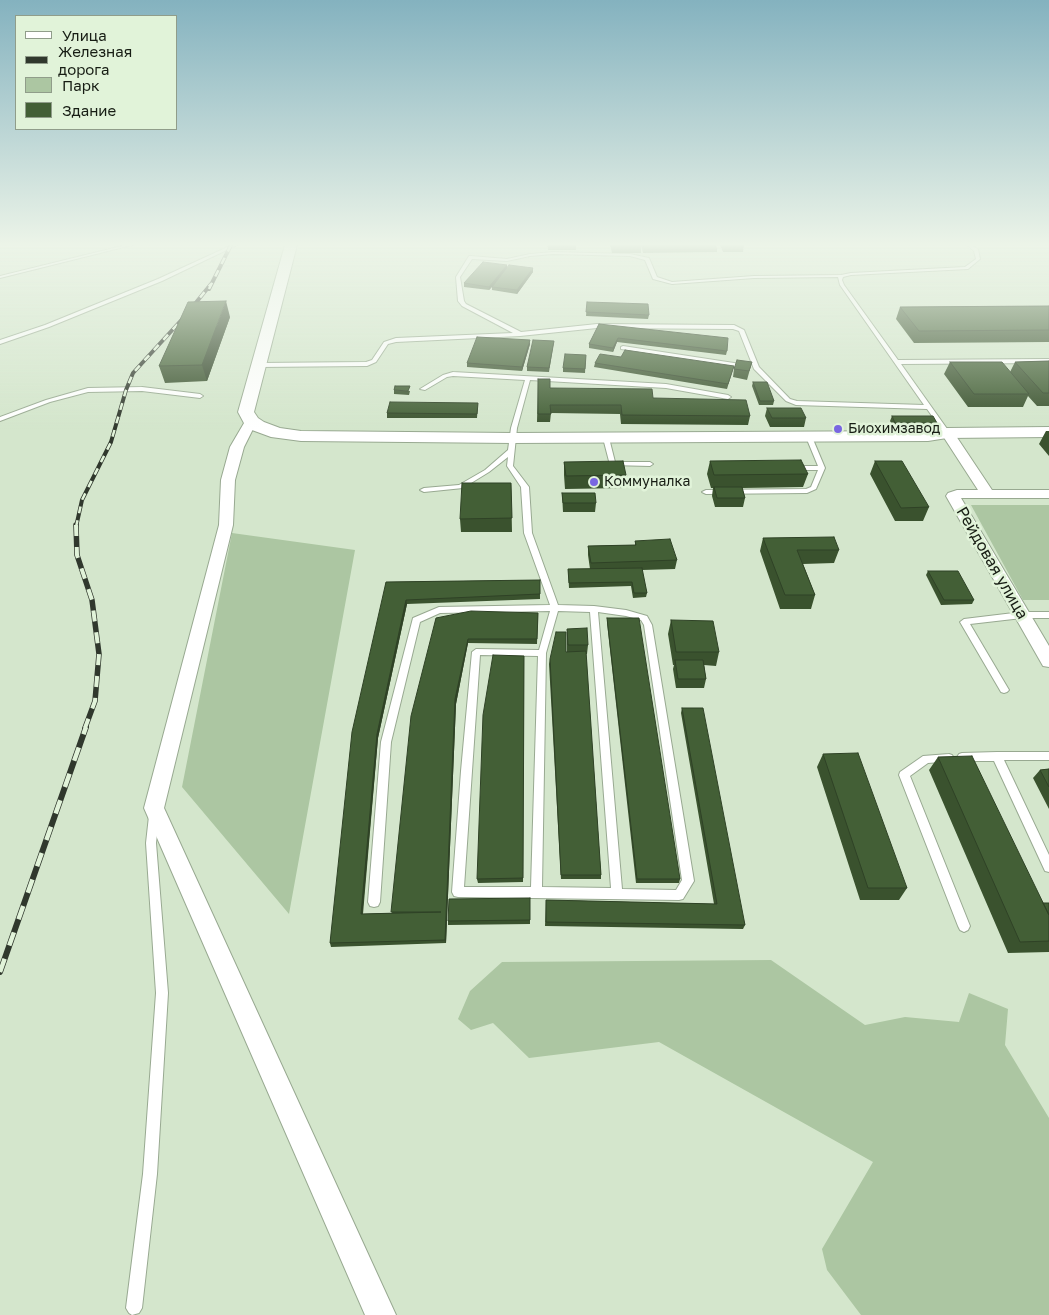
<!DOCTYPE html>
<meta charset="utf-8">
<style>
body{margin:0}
#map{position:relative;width:1049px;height:1315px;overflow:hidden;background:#d4e6cc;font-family:"Golos Text",sans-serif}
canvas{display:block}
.legend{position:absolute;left:15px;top:15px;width:162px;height:115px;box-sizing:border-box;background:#e1f3d9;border:1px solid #909d8a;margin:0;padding:6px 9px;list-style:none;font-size:15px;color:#171d14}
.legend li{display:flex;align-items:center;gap:10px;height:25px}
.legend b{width:25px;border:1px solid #909d8a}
</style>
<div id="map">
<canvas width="1049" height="1315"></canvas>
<ul class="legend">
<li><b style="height:6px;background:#fff"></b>Улица</li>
<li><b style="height:6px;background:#30382d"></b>Железная дорога</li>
<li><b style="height:14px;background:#acc6a2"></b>Парк</li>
<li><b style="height:14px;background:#435f36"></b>Здание</li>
</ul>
</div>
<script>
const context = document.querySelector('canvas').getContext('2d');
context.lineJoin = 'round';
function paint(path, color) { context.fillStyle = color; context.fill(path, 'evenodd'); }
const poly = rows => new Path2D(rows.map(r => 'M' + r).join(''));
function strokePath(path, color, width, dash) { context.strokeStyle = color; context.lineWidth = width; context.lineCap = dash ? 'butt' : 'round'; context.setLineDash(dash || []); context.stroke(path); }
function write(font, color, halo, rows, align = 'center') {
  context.font = font + ' "Golos Text",sans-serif'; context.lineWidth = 5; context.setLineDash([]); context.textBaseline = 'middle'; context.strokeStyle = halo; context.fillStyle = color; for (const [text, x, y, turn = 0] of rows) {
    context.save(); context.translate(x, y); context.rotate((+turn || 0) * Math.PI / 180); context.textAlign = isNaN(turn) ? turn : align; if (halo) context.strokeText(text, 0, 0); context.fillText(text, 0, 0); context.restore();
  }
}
paint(poly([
 [971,505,1049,505,1049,600,1023,600],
 [232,533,355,550,289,914,182,787],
 [771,960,865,1025,905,1017,959,1022,969,993,1008,1009,1005,1045,1049,1118,1049,1315,861,1315,827,1270,822,1249,873,1162,659,1042,529,1058,493,1023,471,1030,458,1019,470,991,502,962]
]), '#acc6a2');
const lane = poly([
 [126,245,132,245,0,278,0,276,126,245],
 [232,245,237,245,162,281,49,327,0,344,0,340,45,325,158,279,232,245],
 [967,245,971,245,978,249,980,259,968,269,851,275,843,277,842,280,844,285,898,360,1049,359,1049,363,901,364,950,433,947,435,945,434,927,409,796,405,786,401,754,369,739,331,733,329,597,328,520,336,396,342,388,344,376,362,367,366,259,367,256,365,259,363,366,362,372,360,384,342,396,338,513,333,462,306,458,301,456,277,469,256,471,256,507,259,530,254,553,252,630,254,649,258,657,277,672,282,754,276,841,275,851,273,965,267,976,259,974,251,967,245],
 [553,254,630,256,645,260,653,279,672,284,754,278,838,277,840,285,924,405,797,401,790,399,759,367,744,330,734,325,597,324,521,332,466,304,464,301,460,277,472,259,507,261,530,256,553,254],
 [623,346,747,365,750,367,747,369,621,349,621,347,623,346],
 [453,372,666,384,728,395,731,397,728,399,666,388,530,380,517,428,513,466,529,487,532,533,558,605,594,606,626,610,647,616,652,625,694,881,683,899,679,900,458,897,454,896,452,892,461,771,472,652,476,649,539,650,550,611,440,613,420,622,391,742,380,902,378,906,374,907,370,906,368,902,381,742,413,618,439,607,550,605,524,533,521,487,507,466,508,457,489,472,463,488,424,492,420,490,424,488,459,485,485,470,508,450,511,428,525,380,453,376,447,377,425,390,420,389,443,375,453,372],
 [558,611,590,612,611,888,542,887,546,653,558,611],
 [598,612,626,616,641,620,644,625,682,880,676,890,622,889,598,612],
 [480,655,538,656,531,887,464,887,480,655],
 [142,387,200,394,203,396,200,398,142,391,88,392,50,402,0,421,0,417,46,400,88,388,142,387],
 [809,435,812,437,825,468,816,489,807,493,706,494,702,492,706,490,806,489,811,487,818,470,794,470,791,468,794,466,818,466,806,437,809,435],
 [606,436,609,438,615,462,650,462,653,464,650,466,610,465,603,438,606,436],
 [1022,612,1049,612,1049,618,1022,618,970,624,1009,690,1007,692,1004,693,1001,692,960,622,964,619,1022,612],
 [997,752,1049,752,1049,760,1004,760,1049,855,1049,872,1045,871,994,761,962,761,959,760,957,757,959,754,962,753,997,752],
 [949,754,952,755,954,758,952,761,928,763,910,776,970,926,968,930,964,932,960,930,958,926,899,775,900,772,923,756,949,754],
 [154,812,158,813,159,816,156,843,168,993,157,1174,142,1308,139,1313,132,1315,129,1313,126,1308,143,1174,156,993,146,843,149,816,150,813,154,812]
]);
const street = poly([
 [251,417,257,421,244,447,235,480,233,525,164,808,396,1315,365,1315,144,808,219,525,221,480,230,447,247,418,251,417],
 [947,429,952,430,992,490,1049,490,1049,498,961,498,1049,646,1049,667,1043,666,946,496,948,493,957,490,978,490,941,433,947,429]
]);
const secondary = poly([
 [285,245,297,245,254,412,258,418,264,422,280,428,301,431,513,433,928,431,947,428,1049,427,1049,437,947,438,928,441,513,443,301,441,271,437,252,430,245,425,238,412,285,245]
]);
strokePath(lane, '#98a991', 2);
strokePath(street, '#98a991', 2);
strokePath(secondary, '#98a991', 2);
paint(lane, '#fff');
paint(street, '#fff');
paint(secondary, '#fff');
const railFar2 = poly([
 [209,289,231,245],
 [76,527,82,500,111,442,126,390,133,373,186,315,211,284]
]);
const railFar1 = poly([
 [76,525,77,555,92,600,99,654,95,701,85,728]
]);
const rail = poly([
 [0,972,86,727]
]);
strokePath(railFar2, '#30382d', 4);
strokePath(railFar1, '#30382d', 5.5);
strokePath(rail, '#30382d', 6);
strokePath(railFar2, '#e1f3d9', 2.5, [7]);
strokePath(railFar1, '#e1f3d9', 4, [11]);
strokePath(rail, '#e1f3d9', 4.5, [14]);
paint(poly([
 [548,245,576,245,576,250,548,250],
 [610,245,641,245,641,253,612,253],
 [641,245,715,245,717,249,717,252,643,253],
 [720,245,744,245,743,252,723,252],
 [507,265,507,268,533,272,517,294,492,290,492,287,489,290,464,287,464,283],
 [587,302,649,315,648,319,586,316],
 [1049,306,1049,342,914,343,896,319,900,307],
 [230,317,207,381,165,383,159,366],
 [599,324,727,351,726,355,617,342,613,352,589,348,589,344],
 [554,341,549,372,527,371,527,367],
 [530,344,522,371,467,367,467,363],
 [586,355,585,373,563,372,563,368],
 [621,357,734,366,727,389,594,367,595,363],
 [1049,361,1049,406,1037,406,1028,396,1023,407,968,407,944,374,950,362,1010,372,1015,362],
 [752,362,747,380,733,377,734,369],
 [538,379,550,388,653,398,750,416,748,425,621,424,620,414,551,413,550,422,537,422],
 [753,382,774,401,773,405,759,405,752,386],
 [394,390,410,391,409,395,394,394],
 [478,403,477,418,387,418,387,413],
 [767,408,806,418,804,427,770,427,765,416],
 [892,416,937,423,936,427,894,428,890,421],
 [1046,431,1049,431,1049,456,1039,444],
 [710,461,808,474,803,487,742,488,745,498,743,507,715,507,712,496,713,488,711,488,707,474],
 [875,461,929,507,923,521,895,521,870,474],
 [564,462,626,475,624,488,565,489,564,475],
 [511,483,512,532,461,532,460,519],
 [562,493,596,503,595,512,563,512],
 [763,538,839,550,834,563,803,564,815,595,811,609,780,609,760,551],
 [635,541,677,560,675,569,642,570,647,593,646,597,633,598,631,586,569,588,568,569,590,569,588,555,588,546,635,545],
 [928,571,974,600,972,604,941,605,926,575],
 [540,580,540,599,407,604,378,738,363,914,392,913,436,618,538,613,537,644,468,643,456,704,446,943,331,947,330,943,386,582],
 [607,618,680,879,679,883,636,883,607,623],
 [671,620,719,652,716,666,704,665,706,679,704,688,676,688,673,669,674,665,673,665,668,634],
 [567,629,588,645,587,654,586,654,601,875,601,879,561,879,549,664,550,659,567,652],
 [524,656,523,882,478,883,477,879],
 [682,708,745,925,743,929,545,926,546,900,714,904,681,713],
 [823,754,907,888,899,900,860,900,817,767],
 [938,757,1043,903,1049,903,1049,952,1008,953,929,770],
 [1049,769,1049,809,1033,778,1040,770],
 [530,898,530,924,448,925,448,921]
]), '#3a522e');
paint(poly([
 [507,265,507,269,489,290,489,287],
 [533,268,533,272,517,294,517,290],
 [226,301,230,317,207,381,202,365],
 [618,338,617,342,613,352,613,348],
 [530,340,530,344,522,371,522,367],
 [406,600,407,604,378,738,362,918,361,914,377,734],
 [468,639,468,643,456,704,446,943,445,940,455,699]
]), '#2f4226');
const building = poly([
 [548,245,576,245,576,246,548,247,548,245],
 [643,245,715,245,717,249,644,249,643,245],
 [483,262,507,265,489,287,464,283,483,262],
 [509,265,533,268,517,290,492,287,509,265],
 [226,301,202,365,159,366,188,302,226,301],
 [587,302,648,304,649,315,586,312,587,302],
 [1049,306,1049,330,919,331,900,307,1049,306],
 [599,324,728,338,727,351,618,338,613,348,589,344,599,324],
 [477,337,530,340,522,367,467,363,477,337],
 [533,340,554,341,549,368,527,367,533,340],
 [625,350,734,366,728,384,595,363,600,354,621,357,625,350],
 [565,354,586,355,585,369,563,368,565,354],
 [737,360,752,362,749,371,734,369,737,360],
 [1049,361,1049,393,1043,393,1015,362,1049,361],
 [950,362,1002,362,1029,394,974,394,950,362],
 [538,379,550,379,550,388,652,389,653,398,746,400,750,416,622,415,621,405,550,405,551,414,538,414,538,379],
 [753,382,767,382,774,401,760,401,753,382],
 [395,386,410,386,408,391,394,390,395,386],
 [390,402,478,403,477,414,387,413,390,402],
 [767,408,801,408,806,418,772,418,767,408],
 [892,416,933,416,937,423,895,423,892,416],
 [801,460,808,474,714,475,710,461,801,460],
 [623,461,626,475,566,476,564,462,623,461],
 [875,461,902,461,929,507,901,508,875,461],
 [462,483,511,483,512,518,460,519,462,483],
 [714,487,742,487,745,498,717,498,714,487],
 [562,493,595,493,596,503,563,503,562,493],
 [834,537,839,550,797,550,815,595,785,595,763,538,834,537],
 [670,539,677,560,591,563,588,546,636,545,635,541,670,539],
 [642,568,647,593,634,593,632,582,569,583,568,569,642,568],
 [928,571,958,571,974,600,944,600,928,571],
 [540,580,540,594,406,600,377,734,361,914,441,912,391,912,411,716,436,618,471,611,538,613,537,639,468,639,455,699,445,940,330,943,352,732,386,582,540,580],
 [607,618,639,618,680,879,637,879,607,618],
 [671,620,713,621,719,652,676,652,671,620],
 [587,628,588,645,568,645,567,629,587,628],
 [556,632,566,632,566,652,586,651,601,875,561,875,550,659,556,632],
 [493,655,524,656,523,878,477,879,483,715,493,655],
 [675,660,703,660,706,679,678,679,675,660],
 [682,708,703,708,745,925,546,922,546,900,717,904,682,708],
 [858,753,907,888,868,888,823,754,858,753],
 [972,756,1049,915,1049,941,1020,942,938,757,972,756],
 [1049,769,1049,787,1040,770,1049,769],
 [530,898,530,920,448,921,449,899,530,898],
 [1043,903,1049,903,1049,915,1043,903]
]);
paint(building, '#435f36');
strokePath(building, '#2f4226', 1);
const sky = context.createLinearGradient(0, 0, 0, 429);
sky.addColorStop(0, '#84b2bf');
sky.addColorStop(0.57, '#ecf4e8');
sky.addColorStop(1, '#ecf4e800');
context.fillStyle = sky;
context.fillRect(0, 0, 1049, 429);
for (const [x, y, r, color] of [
 [838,429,5,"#7966e1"],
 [594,482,5,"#7966e1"]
]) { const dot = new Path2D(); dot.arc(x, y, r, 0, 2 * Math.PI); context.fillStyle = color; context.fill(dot); strokePath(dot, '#e1f3d9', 2); }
write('14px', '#171d14', '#e1f3d9', [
 ["Биохимзавод",848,429],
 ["Коммуналка",604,482]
], 'left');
write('16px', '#171d14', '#e1f3d9', [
 ["Рейдовая улица",992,563,60]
]);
</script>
